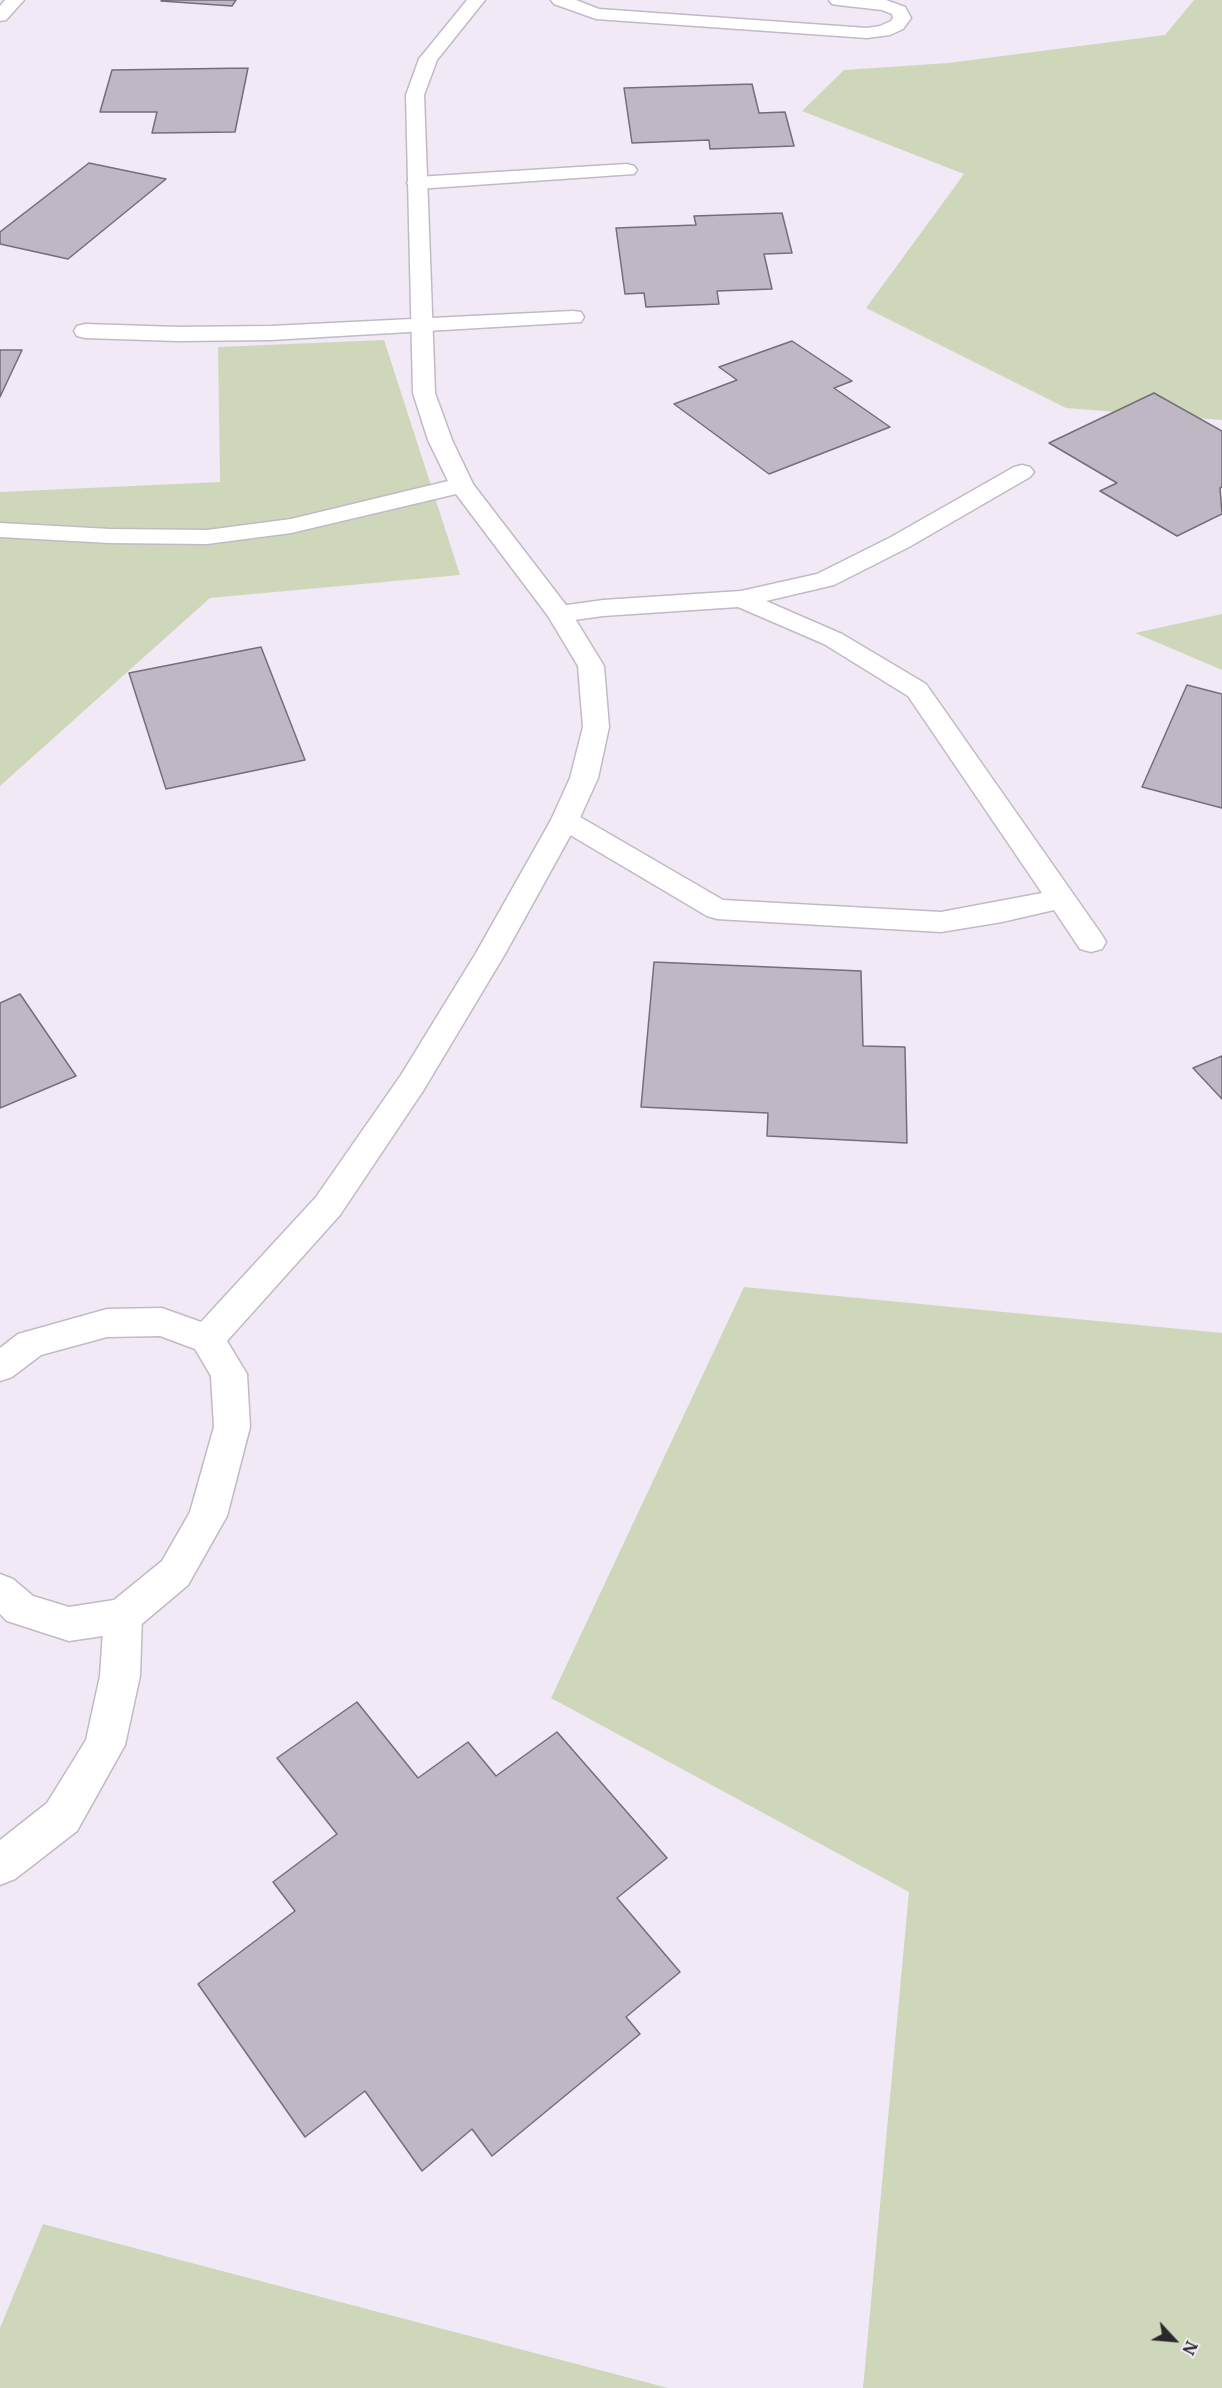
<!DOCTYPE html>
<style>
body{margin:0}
#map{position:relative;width:1222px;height:2388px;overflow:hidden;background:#f1eaf6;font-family:Merriweather,serif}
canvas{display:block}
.north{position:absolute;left:1144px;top:2310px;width:60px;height:60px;-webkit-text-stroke:4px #f1eaf6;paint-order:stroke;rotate:116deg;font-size:16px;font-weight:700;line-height:24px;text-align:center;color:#2a282c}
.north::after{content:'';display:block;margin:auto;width:21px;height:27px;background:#2a282c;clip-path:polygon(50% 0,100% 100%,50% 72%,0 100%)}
</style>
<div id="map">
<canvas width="1222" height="2388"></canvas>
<div class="north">N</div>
</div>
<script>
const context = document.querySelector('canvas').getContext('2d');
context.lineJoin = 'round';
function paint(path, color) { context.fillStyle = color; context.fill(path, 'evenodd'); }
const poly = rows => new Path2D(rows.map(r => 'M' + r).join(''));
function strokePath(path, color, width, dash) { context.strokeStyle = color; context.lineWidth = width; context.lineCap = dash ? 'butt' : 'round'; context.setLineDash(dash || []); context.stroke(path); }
paint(poly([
 [1194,0,1222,0,1222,420,1066,408,866,308,964,174,802,111,844,70,948,63,1165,35],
 [384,340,460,575,210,598,0,786,0,492,220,482,218,347],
 [1222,614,1222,670,1135,633],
 [744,1287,1222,1333,1222,2388,863,2388,909,1892,551,1698],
 [43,2224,668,2388,0,2388,0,2328]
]), '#cfd7ba');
const building = poly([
 [163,0,236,0,232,6,161,1,163,0],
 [248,68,235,132,152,133,157,112,100,112,112,70,248,68],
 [752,84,759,113,785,112,794,146,710,149,709,140,632,143,624,88,752,84],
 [89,163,166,179,68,259,0,244,0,232,89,163],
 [782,213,792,253,764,254,772,289,717,291,719,304,646,307,644,293,625,294,616,228,696,225,694,216,782,213],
 [792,341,852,381,834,388,890,427,769,474,674,404,737,380,719,367,792,341],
 [0,350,22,350,0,397,0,350],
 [1154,393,1222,431,1222,487,1220,488,1222,514,1177,536,1100,491,1117,483,1049,443,1154,393],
 [261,647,305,760,166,789,129,673,261,647],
 [1187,685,1222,694,1222,808,1142,787,1187,685],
 [654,962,861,971,863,1046,905,1047,907,1143,767,1136,768,1113,641,1107,654,962],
 [20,994,76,1076,0,1108,0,1003,20,994],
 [1222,1056,1222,1099,1193,1068,1222,1056],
 [357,1702,418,1778,468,1742,496,1776,557,1732,667,1858,617,1898,680,1972,626,2017,640,2034,492,2156,472,2129,422,2171,365,2091,305,2137,198,1984,295,1911,273,1882,337,1834,277,1758,357,1702]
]);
paint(building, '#bfb8c4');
strokePath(building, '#756e79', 1.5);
const lane = poly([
 [551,0,576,0,599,9,867,28,880,26,891,21,893,18,892,14,882,10,838,5,832,4,829,0,886,0,905,7,911,18,903,29,890,35,867,38,596,19,554,4,551,0],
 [627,164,634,166,637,170,634,174,417,189,410,187,407,183,410,179,417,177,627,164],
 [573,311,581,312,584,317,581,322,271,340,178,341,85,338,77,336,74,331,77,326,85,324,178,327,271,326,573,311],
 [1022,465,1030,467,1034,472,1030,477,909,547,834,585,766,601,842,634,926,684,1102,935,1106,942,1102,949,1091,952,1080,949,1054,910,1002,922,941,932,717,919,707,916,555,826,551,820,555,814,565,811,575,814,723,900,941,912,1042,893,908,696,824,644,738,607,603,616,560,622,551,619,547,614,551,609,560,606,603,600,741,591,817,574,891,537,1014,467,1022,465],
 [123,1599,137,1604,142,1616,140,1676,125,1745,77,1831,15,1879,0,1885,0,1840,47,1803,86,1740,100,1676,104,1616,109,1604,123,1599]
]);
const street = poly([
 [5,0,24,0,6,20,0,21,0,6,5,0],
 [467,0,485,0,437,60,424,95,435,393,452,440,473,484,569,609,604,666,609,727,598,778,579,820,505,954,423,1091,340,1215,227,1341,247,1374,250,1427,227,1516,188,1585,137,1628,123,1633,69,1641,7,1621,0,1614,0,1574,13,1579,33,1596,69,1607,114,1600,162,1561,190,1512,214,1427,211,1376,195,1349,160,1336,107,1337,41,1355,12,1377,0,1381,0,1348,18,1334,107,1309,162,1308,201,1322,316,1197,401,1075,476,953,551,820,570,778,583,727,578,666,548,616,456,494,291,533,207,544,110,543,0,537,0,523,110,529,207,530,291,519,448,481,428,440,413,393,406,95,419,59,467,0]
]);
strokePath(lane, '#c1bac5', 3);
strokePath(street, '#c1bac5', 3);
paint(lane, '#fff');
paint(street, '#fff');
</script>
